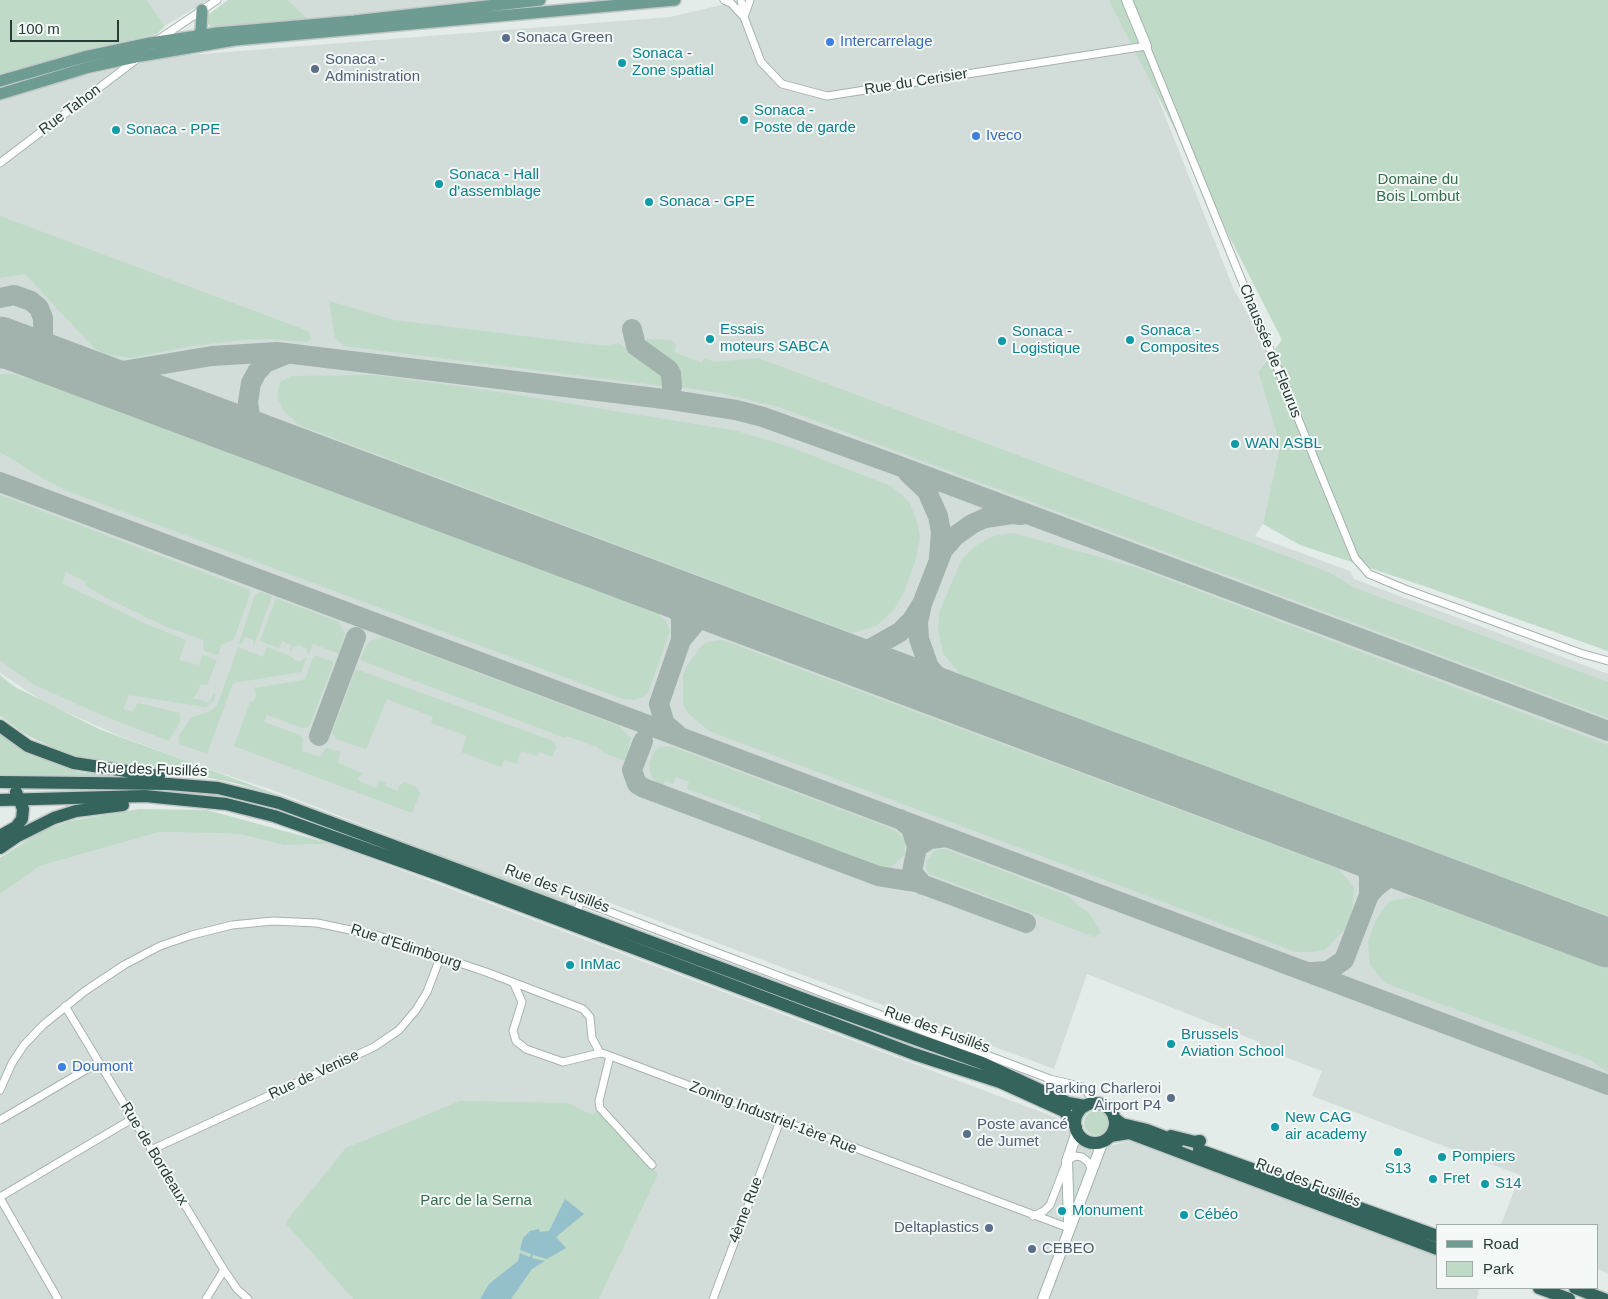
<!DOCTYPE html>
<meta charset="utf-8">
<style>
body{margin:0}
#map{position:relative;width:1608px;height:1299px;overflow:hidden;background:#e4ece9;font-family:Arial,sans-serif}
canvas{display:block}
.legend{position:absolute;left:1436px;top:1224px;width:162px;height:65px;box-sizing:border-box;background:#f4f9f7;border:1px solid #a2adaa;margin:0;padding:6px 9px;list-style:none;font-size:15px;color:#263b36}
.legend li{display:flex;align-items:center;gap:10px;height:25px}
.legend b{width:25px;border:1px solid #a2adaa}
.scale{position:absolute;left:10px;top:20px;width:109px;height:22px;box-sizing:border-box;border:2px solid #263b36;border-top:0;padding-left:6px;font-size:15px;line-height:18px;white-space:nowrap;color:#263b36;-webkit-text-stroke:4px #f4f9f7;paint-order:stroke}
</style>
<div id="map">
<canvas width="1608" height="1299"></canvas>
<ul class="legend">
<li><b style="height:6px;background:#6e9c92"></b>Road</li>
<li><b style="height:14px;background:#c0dac8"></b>Park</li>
</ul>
<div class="scale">100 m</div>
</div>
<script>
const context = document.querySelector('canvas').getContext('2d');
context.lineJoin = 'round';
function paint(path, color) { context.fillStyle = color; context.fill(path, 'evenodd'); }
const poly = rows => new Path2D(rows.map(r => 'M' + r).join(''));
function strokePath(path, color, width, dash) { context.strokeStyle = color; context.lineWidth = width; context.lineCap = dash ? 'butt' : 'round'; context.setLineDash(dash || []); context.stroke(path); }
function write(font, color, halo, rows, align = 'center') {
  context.font = font + ' Arial,sans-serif'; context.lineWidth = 4; context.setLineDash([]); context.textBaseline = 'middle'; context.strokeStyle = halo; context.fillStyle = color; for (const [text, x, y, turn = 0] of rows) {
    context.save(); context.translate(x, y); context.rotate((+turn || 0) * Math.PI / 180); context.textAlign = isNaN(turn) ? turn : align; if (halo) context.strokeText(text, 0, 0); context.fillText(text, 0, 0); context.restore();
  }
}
paint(poly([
 [147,0,208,0,165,26],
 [288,0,487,0,310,21],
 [743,0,1119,0,1234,290,1271,353,1258,372,1280,445,1263,524,1255,536,1350,571,1354,579,1608,674,1608,1273,1597,1269,1597,1225,1501,1225,1520,1175,1312,1096,1322,1071,1258,1047,1259,1042,1087,974,1054,1069,573,889,566,903,267,788,202,767,120,736,45,703,0,673,0,100,46,84,176,56,670,17],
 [160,832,240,834,283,845,332,844,1057,1118,1083,1146,1096,1150,1128,1141,1437,1256,1437,1288,1479,1288,1477,1299,599,1299,658,1175,285,1223,353,1299,0,1299,0,894,40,866]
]), '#d2dcd8');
paint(poly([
 [0,0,147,0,165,26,157,34,71,54,0,80],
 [228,0,288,0,310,21,211,27,204,18],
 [1109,0,1608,0,1608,651,1424,586,1300,545,1263,524,1280,445,1258,372,1282,340],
 [0,216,308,331,311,338,307,342,270,339,241,340,192,346,130,358,103,354,94,348,25,274,0,278],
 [329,301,394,320,597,345,609,346,618,343,661,370,663,375,663,386,344,346,335,338],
 [648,339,671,340,676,346,674,352,702,363,704,358,715,362,758,358,1252,543,1328,572,1355,588,1608,682,1608,718,779,407,720,393,680,387,677,370,672,363,645,345,645,341],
 [0,374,13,374,40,382,657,613,665,620,670,631,649,690,643,697,633,700,623,699,70,492,49,482,0,452],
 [373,375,487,390,737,431,790,447,891,486,909,502,917,521,920,538,915,562,903,595,892,612,876,626,852,633,299,425,284,411,277,397,280,382,291,376],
 [0,495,250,590,250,594,234,639,221,645,218,655,204,651,203,640,164,626,105,597,84,585,86,582,66,572,62,583,146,624,186,640,179,660,199,665,203,655,217,660,207,685,201,684,194,698,209,703,214,692,216,694,214,701,206,707,129,695,123,709,132,712,138,703,180,713,180,722,169,741,104,716,32,684,0,660],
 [1013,533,1135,567,1608,745,1608,916,960,674,943,653,938,629,940,610,962,559,975,546,994,536],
 [261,592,272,596,254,646,253,640,245,637,242,644,239,643,255,595],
 [276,598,339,622,345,633,339,654,313,644,308,655,306,648,299,645,294,647,290,653,291,645,282,641,279,648,260,641],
 [382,637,619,726,631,738,625,761,604,753,597,747,567,736,565,738,360,660,366,646,372,640],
 [722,640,1339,869,1354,888,1352,912,1347,927,1326,949,1312,952,1296,952,709,731,688,713,683,705,683,676,687,666,702,645,708,642],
 [238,647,263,657,267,647,290,656,298,662,307,657,301,672,233,683,207,754,179,744,178,737,192,717,209,712,217,706],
 [314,655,334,662,309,727,302,728,267,715,264,722,300,735,303,739,302,751,320,757,326,748,340,752,338,763,362,773,358,779,361,782,376,788,379,780,386,783,385,786,398,791,400,785,405,782,418,788,420,794,412,813,234,746,250,702,254,701,256,695,254,688,303,680,305,679],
 [356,669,553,741,556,747,552,757,539,752,537,756,521,751,516,764,504,760,501,767,461,752,467,736,431,723,433,717,387,699,366,749,336,739,332,733],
 [0,675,15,687,99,729,567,901,566,902,262,791,235,783,170,770,102,762,65,754,23,733,0,716],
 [0,732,19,747,78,772,124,777,0,776],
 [670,746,893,829,905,839,905,854,893,866,880,867,759,822,761,816,687,789,689,782,676,777,673,784,665,781,663,786,658,784,651,776,649,763,655,751,661,747],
 [139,809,207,810,332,844,283,845,240,834,160,832,40,866,0,894,0,858,41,831,70,821],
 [939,849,945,849,1066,895,1090,914,1101,933,1094,937,930,874,927,871,926,862,933,852],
 [1413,897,1608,969,1608,1072,1590,1060,1385,983,1370,965,1368,942,1375,922,1387,904,1390,901],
 [460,1101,568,1103,592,1115,598,1110,652,1165,658,1175,599,1299,353,1299,285,1223,346,1148],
 '1084 1123a12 12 0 1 1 24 0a12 12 0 1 1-24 0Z'
]), '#c0dac8');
paint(poly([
 [565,1199,584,1214,556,1237,566,1248,547,1259,533,1255,532,1258,545,1261,532,1269,511,1299,480,1299,489,1284,518,1261,520,1253,530,1257,531,1254,520,1250,523,1238,530,1231,539,1229,540,1232,549,1231]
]), '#93c0ca');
strokePath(poly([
 [0,298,14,295,31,301,39,308,43,318,43,344,50,357,71,367,98,375,212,356,277,352,672,400,736,410,763,417,891,463,1608,731],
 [632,329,636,346,668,369,671,374,672,387],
 [287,354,265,363,257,372,251,383,248,402,250,416,262,434,293,451],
 [0,358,11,360,33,356,42,357],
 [908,473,927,491,938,516,941,532,939,558],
 [0,482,1608,1085],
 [653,585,672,601,677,608,681,618,681,640,696,622,708,618,720,616,742,619],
 [922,604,943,550,955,536,972,524,985,518,1012,514,1021,515],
 [816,646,842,652,870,649,900,632,912,620,922,604,918,622,919,639,929,667,949,691,959,699,976,706],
 [677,734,665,724,659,704,681,640],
 [319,736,356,637],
 [643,741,632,770,637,784,644,788,878,876,916,882,1026,923],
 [900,819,911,828,917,847,930,839,947,837],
 [1341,843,1355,853,1364,863,1369,876,1369,895,1375,888,1390,876,1407,873,1429,876],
 [917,847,912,872,923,885],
 [1311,972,1328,971,1344,960,1369,895]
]), '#a2b2ad', 20);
strokePath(poly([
 [0,341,1608,943]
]), '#a2b2ad', 49);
const street = poly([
 [724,0,731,3,742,15],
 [741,0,744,17,761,62,782,84,827,96,1146,46,1355,558,1369,574,1405,589,1580,653,1608,661],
 [744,17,750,0],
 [159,39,217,0],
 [0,163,137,59],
 [576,914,581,901,1050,1079,1083,1087,1095,1103],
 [514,984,522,1002,513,1031,516,1041,526,1049,563,1062,600,1053,605,1054,1069,1228],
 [65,1006,224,1270,237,1289,248,1299],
 [610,1056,599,1101,600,1108,652,1165],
 [0,1090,12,1063,24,1045,43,1025,85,991,124,965,160,946,192,935,232,925,273,921,317,923,379,936,486,972,583,1009,590,1017,592,1038,600,1053],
 [0,1120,99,1062],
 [151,1150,374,1047,399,1030,416,1010,427,992,440,958],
 [0,1197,132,1119],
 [0,1198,58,1299],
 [1033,1216,1044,1211,1050,1205,1067,1161,1075,1156,1082,1157,1088,1162,1092,1170],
 [206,1299,224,1270],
 [713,1299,780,1121]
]);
const secondary = poly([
 [1127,0,1146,46],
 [1069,1222,1067,1161,1077,1132],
 [1043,1299,1103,1141]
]);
const primary = poly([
 [194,40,201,31,202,10],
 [0,81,84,57,150,43,217,33,354,21,540,0],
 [0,94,86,68,141,56,235,40,675,0]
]);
const highway = poly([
 [0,726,28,746,74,763,159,776],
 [0,782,169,784,218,788,279,803,815,1003,982,1063,1068,1103,1085,1106],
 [0,800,145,796,226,804,274,816,440,875,914,1054,1000,1082,1064,1111,1076,1127],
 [0,836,16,827,22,819,23,809,16,792],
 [0,848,16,837,54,818,76,811,123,805],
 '1075 1123a20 20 0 1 1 40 0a20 20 0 1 1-40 0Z',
 [1114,1118,1122,1124,1147,1130,1178,1142],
 [1110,1136,1129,1133,1437,1249],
 [1171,1136,1195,1142,1200,1141],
 [1199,1150,1437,1236],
 [1539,1288,1569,1299],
 [1575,1288,1604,1299]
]);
strokePath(street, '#a7b3b0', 9);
strokePath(secondary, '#a1b3ad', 12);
strokePath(primary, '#c2c8c7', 14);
strokePath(highway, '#c2c8c7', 15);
strokePath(street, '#fff', 7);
strokePath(secondary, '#fff', 10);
strokePath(primary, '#6e9c92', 11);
strokePath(highway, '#35645c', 12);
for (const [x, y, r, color] of [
 [506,38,5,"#5c6f8a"],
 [830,42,5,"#3f7fe0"],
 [622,63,5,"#0f9aa8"],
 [315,69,5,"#5c6f8a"],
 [744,120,5,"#0f9aa8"],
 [116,130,5,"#0f9aa8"],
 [976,136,5,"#3f7fe0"],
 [439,184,5,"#0f9aa8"],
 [649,202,5,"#0f9aa8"],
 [710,339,5,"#0f9aa8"],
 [1130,340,5,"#0f9aa8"],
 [1002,341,5,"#0f9aa8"],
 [1235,444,5,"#0f9aa8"],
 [570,965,5,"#0f9aa8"],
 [1171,1044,5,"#0f9aa8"],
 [62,1067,5,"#3f7fe0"],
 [1171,1098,5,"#5c6f8a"],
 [1275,1127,5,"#0f9aa8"],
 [967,1134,5,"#5c6f8a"],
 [1398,1152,5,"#0f9aa8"],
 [1442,1157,5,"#0f9aa8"],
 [1433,1179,5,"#0f9aa8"],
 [1485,1184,5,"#0f9aa8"],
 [1062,1211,5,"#0f9aa8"],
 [1184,1215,5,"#0f9aa8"],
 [989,1228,5,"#5c6f8a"],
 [1032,1249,5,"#5c6f8a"]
]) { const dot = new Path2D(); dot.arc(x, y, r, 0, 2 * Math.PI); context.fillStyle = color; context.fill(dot); strokePath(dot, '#f4f9f7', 2); }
write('15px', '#4e5e75', '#f4f9f7', [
 ["Sonaca Green",516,38],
 ["Sonaca -",325,60],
 ["Administration",325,77],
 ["Parking Charleroi",1161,1089,"right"],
 ["Airport P4",1161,1106,"right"],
 ["Poste avancé",977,1125],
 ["de Jumet",977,1142],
 ["Deltaplastics",979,1228,"right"],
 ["CEBEO",1042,1249]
], 'left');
write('15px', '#366cbe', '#f4f9f7', [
 ["Intercarrelage",840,42],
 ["Iveco",986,136],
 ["Doumont",72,1067]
], 'left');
write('15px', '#0d838f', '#f4f9f7', [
 ["Sonaca -",632,54],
 ["Zone spatial",632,71],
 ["Sonaca -",754,111],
 ["Poste de garde",754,128],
 ["Sonaca - PPE",126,130],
 ["Sonaca - Hall",449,175],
 ["d'assemblage",449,192],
 ["Sonaca - GPE",659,202],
 ["Essais",720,330],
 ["moteurs SABCA",720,347],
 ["Sonaca -",1140,331],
 ["Composites",1140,348],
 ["Sonaca -",1012,332],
 ["Logistique",1012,349],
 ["WAN ASBL",1245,444],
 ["InMac",580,965],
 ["Brussels",1181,1035],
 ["Aviation School",1181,1052],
 ["New CAG",1285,1118],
 ["air academy",1285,1135],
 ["Pompiers",1452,1157],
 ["S13",1398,1169,"center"],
 ["Fret",1443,1179],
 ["S14",1495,1184],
 ["Monument",1072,1211],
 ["Cébéo",1194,1215]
], 'left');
write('15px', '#263b36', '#f4f9f7', [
 ["Rue du Cerisier",916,82,-9],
 ["Rue Tahon",70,110,-37],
 ["Chaussée de Fleurus",1270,351,68],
 ["Rue des Fusillés",152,770,2],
 ["Rue des Fusillés",557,889,21],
 ["Rue d'Edimbourg",406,947,18],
 ["Rue des Fusillés",937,1030,20],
 ["Rue de Venise",314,1075,-25],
 ["Zoning Industriel-1ère Rue",773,1118,21],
 ["Rue de Bordeaux",154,1154,59],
 ["Rue des Fusillés",1308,1183,21],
 ["4ème Rue",746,1210,-69]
]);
write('15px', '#356d4d', '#f4f9f7', [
 ["Domaine du",1418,180],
 ["Bois Lombut",1418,197],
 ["Parc de la Serna",476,1201]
]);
</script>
